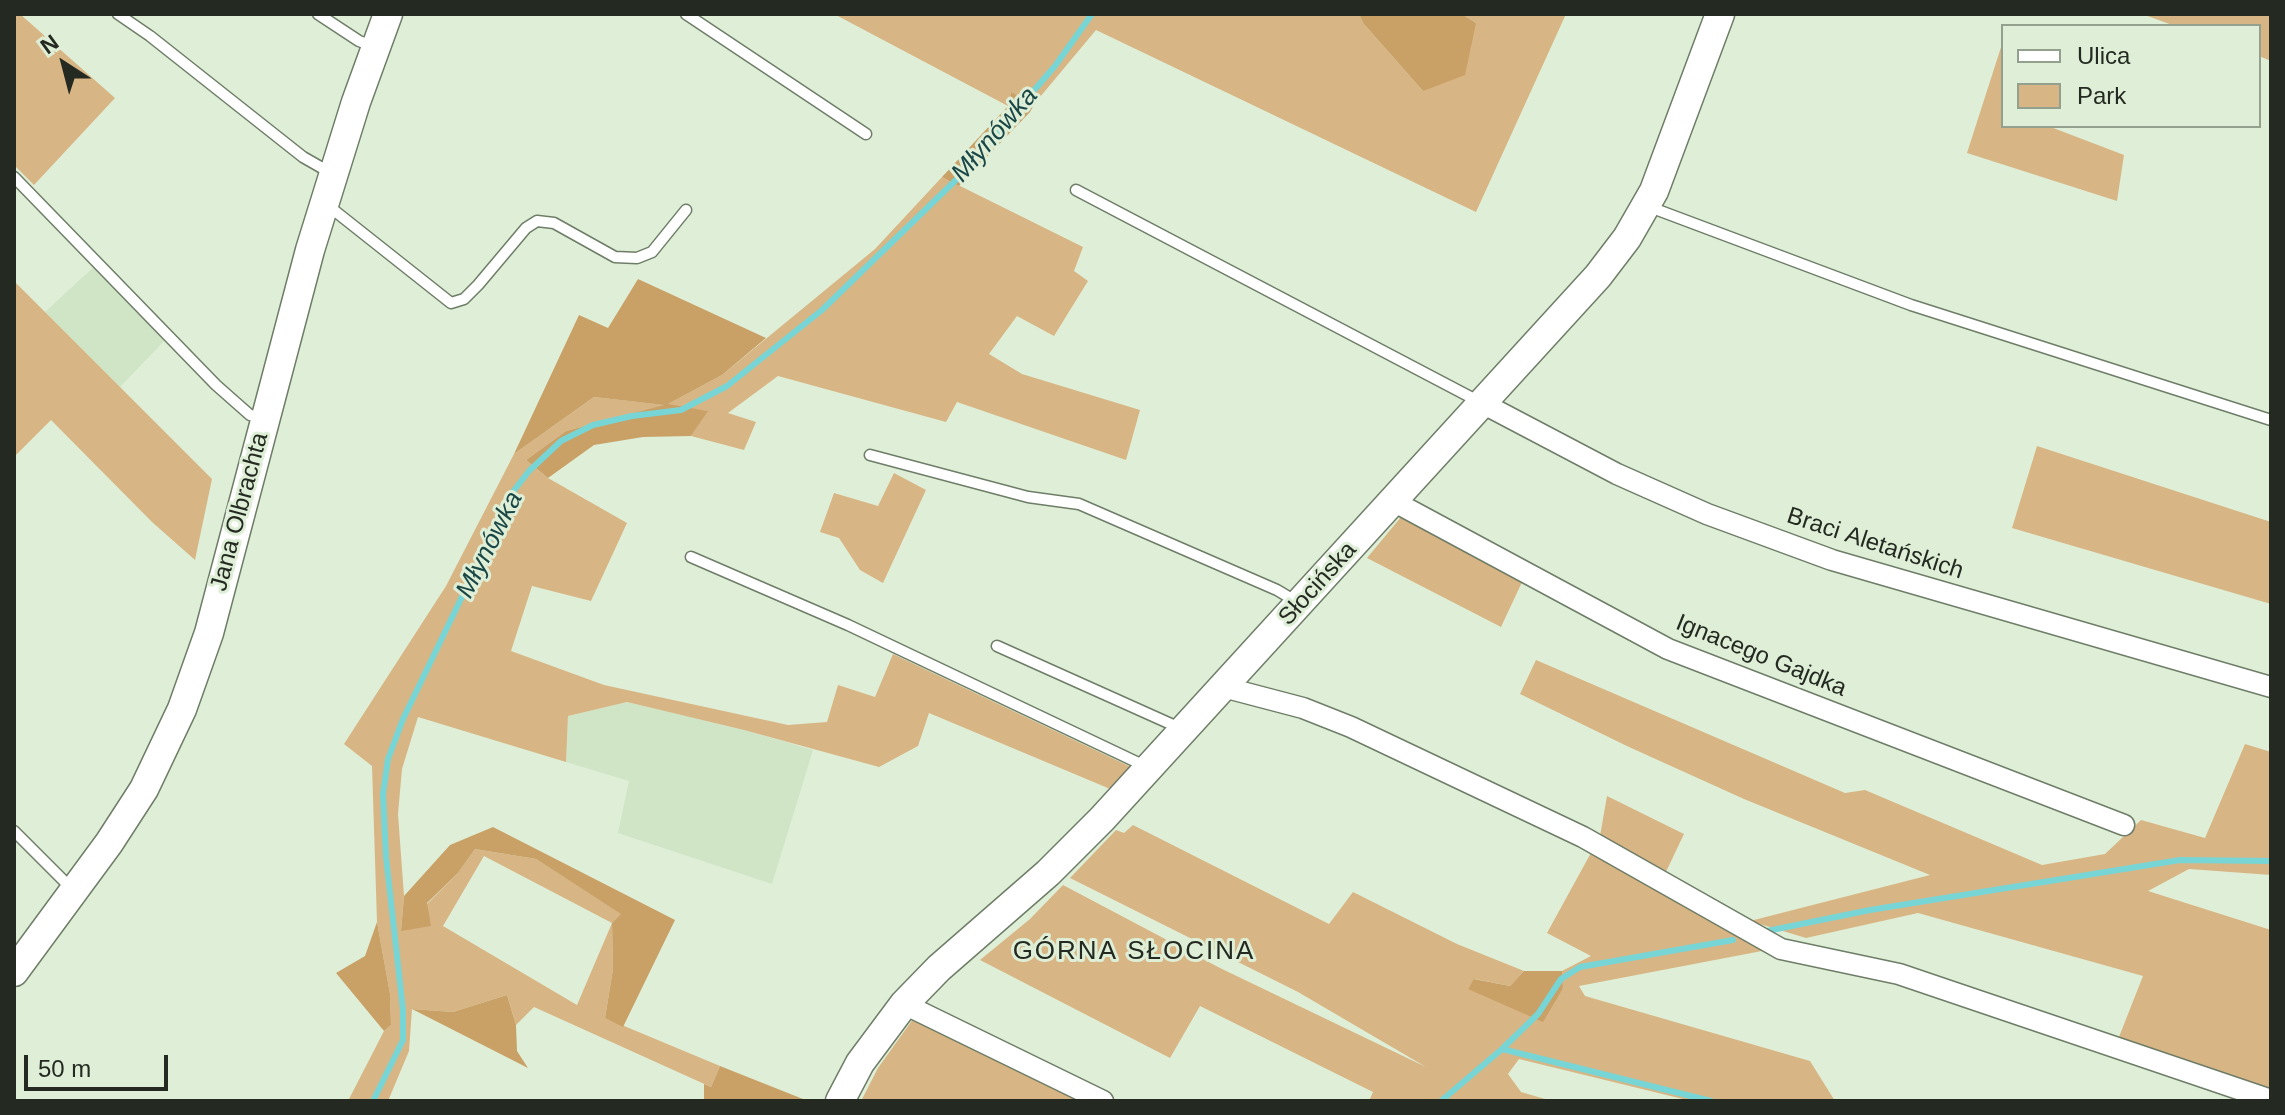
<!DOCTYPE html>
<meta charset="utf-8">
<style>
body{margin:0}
#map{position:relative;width:2285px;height:1115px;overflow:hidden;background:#dfefd7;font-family:Helvetica,sans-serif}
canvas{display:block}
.frame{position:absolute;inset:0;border:16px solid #242a21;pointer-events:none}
.legend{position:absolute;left:2001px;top:24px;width:260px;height:104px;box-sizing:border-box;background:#dfefd7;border:2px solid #94a08e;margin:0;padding:10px 14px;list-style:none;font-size:24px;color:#242a21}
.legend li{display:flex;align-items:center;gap:16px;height:40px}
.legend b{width:40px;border:2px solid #94a08e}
.north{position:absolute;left:24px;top:24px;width:80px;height:80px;-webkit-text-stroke:6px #dfefd7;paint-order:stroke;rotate:324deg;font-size:22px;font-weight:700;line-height:32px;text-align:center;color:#242a21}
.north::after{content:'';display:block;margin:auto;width:28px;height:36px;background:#242a21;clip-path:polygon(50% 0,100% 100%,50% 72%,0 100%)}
.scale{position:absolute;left:24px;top:1055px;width:144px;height:36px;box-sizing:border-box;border:4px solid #242a21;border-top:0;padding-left:10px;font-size:24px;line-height:28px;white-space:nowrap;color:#242a21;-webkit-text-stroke:6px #dfefd7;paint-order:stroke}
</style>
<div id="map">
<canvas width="2285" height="1115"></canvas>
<div class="frame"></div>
<ul class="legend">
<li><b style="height:10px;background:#fff"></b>Ulica</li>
<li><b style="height:22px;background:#d8b584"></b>Park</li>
</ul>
<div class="north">N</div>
<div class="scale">50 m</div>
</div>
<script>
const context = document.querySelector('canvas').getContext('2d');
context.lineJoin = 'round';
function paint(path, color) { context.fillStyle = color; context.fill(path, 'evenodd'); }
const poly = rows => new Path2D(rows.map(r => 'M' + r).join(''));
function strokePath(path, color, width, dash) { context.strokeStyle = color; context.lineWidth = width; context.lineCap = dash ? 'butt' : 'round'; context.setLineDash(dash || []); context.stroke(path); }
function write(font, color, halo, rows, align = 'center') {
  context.font = font + ' Helvetica,sans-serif'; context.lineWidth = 6; context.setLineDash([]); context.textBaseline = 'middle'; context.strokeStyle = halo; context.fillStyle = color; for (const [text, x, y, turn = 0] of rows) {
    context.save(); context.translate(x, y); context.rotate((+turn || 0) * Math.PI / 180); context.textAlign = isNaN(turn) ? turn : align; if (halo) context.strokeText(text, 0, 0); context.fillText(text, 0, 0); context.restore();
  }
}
paint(poly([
 [96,265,167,338,120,387,45,312],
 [627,702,744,730,813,750,772,884,618,833,629,781,566,762,568,716]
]), '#d0e4c6');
paint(poly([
 [14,14,20,14,115,98,34,185,14,165],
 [834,14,1359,14,1363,23,1423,91,1476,23,1462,14,1566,14,1476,212,1096,30,1035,103,1011,92,1008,106],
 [2142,14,2271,14,2271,61,2259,56,2259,26,2175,26],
 [2003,41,2003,126,2048,126,2124,155,2117,201,1967,153],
 [942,177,1083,247,1074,271,1088,281,1054,336,1017,316,989,354,1022,374,1140,410,1126,460,957,402,946,422,778,376,728,413,756,422,744,450,691,436,707,411,666,405,566,431,526,460,548,478,627,523,591,601,532,586,511,651,604,685,788,725,827,722,838,685,875,697,893,654,1133,768,1115,791,929,713,918,746,879,767,744,730,627,702,568,716,566,762,418,717,402,769,398,814,404,896,401,930,458,873,475,849,536,859,622,914,612,923,613,969,605,1018,720,1066,711,1087,534,1007,516,1025,507,995,453,1012,412,1009,409,1051,388,1101,348,1101,384,1031,391,1025,390,994,377,922,372,766,344,744,446,586,514,454,594,397,666,405,722,375,875,249],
 [484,856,612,923,577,1005,443,926],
 [14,281,212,479,195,560,152,522,51,420,14,457],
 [2037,446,2271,522,2271,604,2012,528],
 [894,473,926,490,883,583,860,570,839,538,820,532,834,493,878,506],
 [1401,517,1408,518,1523,580,1501,627,1367,558],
 [1536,660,1845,793,1865,790,2042,865,2105,854,2141,820,2205,838,2245,744,2271,752,2271,875,2189,869,2148,891,2271,930,2271,1088,2117,1042,2143,976,1918,913,1806,938,1750,921,1930,875,1744,799,1629,747,1520,694],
 [1607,796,1684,834,1664,876,1600,836],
 [1133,825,1329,924,1353,892,1457,944,1524,971,1510,986,1475,979,1468,989,1563,989,1562,971,1591,956,1547,933,1592,851,1767,950,1579,986,1585,996,1810,1061,1835,1101,1691,1101,1519,1059,1508,1074,1521,1092,1552,1101,1369,1101,1373,1092,1200,1006,1170,1058,980,960,1030,919,1063,885,1220,968,1426,1067,1298,992,1070,878,1116,830,1124,833],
 [913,1019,1085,1101,861,1101,878,1068]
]), '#d8b584');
paint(poly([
 [1359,14,1462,14,1476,23,1465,75,1423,91,1363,23],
 [1011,92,1035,103,1030,112,959,186,942,177,1008,106],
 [638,279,766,338,722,375,668,404,708,411,691,436,643,437,594,445,548,478,526,460,566,431,664,405,594,397,514,454,579,315,608,328],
 [493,827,675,920,623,1027,605,1018,613,969,612,923,621,914,536,859,475,849,458,873,427,903,431,926,401,931,404,896,450,845],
 [377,922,390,994,391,1025,384,1031,336,973,365,956],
 [1524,971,1562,971,1563,988,1543,1022,1468,989,1474,979,1510,986],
 [507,995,516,1025,517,1051,528,1068,412,1009,453,1012],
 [720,1066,808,1101,704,1101,704,1084,711,1087]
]), '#c9a066');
strokePath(poly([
 [1767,931,1870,910,2180,860,2271,861],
 [1502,1049,1538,1014,1561,979,1580,967,1733,940],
 [373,1101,403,1040,403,1010,386,857,383,794,388,759,403,719,512,493,529,471,561,441,593,425,632,416,681,410,727,386,822,310,960,176,1055,66,1092,14],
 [1441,1101,1502,1049,1711,1101]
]), '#78d5d5', 6);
const lane = poly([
 [118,14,150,36,303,157,331,173],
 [318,14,359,41,375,47],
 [686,14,866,134],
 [14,177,216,385,250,415,265,418],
 [1076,190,1478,401],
 [326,204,451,303,464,299,478,285,526,228,537,221,554,223,615,257,637,258,652,252,686,210],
 [1647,206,1911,305,2271,420],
 [870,455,1028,497,1079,504,1277,590,1297,602],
 [691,557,848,625,1147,767],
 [997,646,1182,729],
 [14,831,72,889]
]);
const street = poly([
 [1482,403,1617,474,1707,514,1832,560,2271,687],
 [1393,501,1668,649,2124,825],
 [1223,687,1303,708,1351,727,1583,837,1781,949,1899,974,2271,1100],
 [904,1004,1103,1101]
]);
const secondary = poly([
 [14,972,109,843,144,789,182,709,209,633,310,250,356,102,388,14],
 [840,1101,860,1063,904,1004,939,968,1048,873,1102,819,1598,276,1627,238,1654,191,1720,14]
]);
strokePath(lane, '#6e7d67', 13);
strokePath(street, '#6e7d67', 23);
strokePath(secondary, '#6e7d67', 31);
strokePath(lane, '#fff', 10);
strokePath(street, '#fff', 20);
strokePath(secondary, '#fff', 28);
write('24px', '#242a21', '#dfefd7', [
 ["Jana Olbrachta",240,512,-75],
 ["Braci Aletańskich",1875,544,18],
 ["Słocińska",1318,584,-48],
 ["Ignacego Gajdka",1761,656,22]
]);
write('italic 26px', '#1a4646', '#dfefd7', [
 ["Młynówka",995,135,-49],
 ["Młynówka",490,545,-63]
]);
context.letterSpacing = '2px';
write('26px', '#242a21', '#dfefd7', [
 ["GÓRNA SŁOCINA",1134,952]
]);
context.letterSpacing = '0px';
</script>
